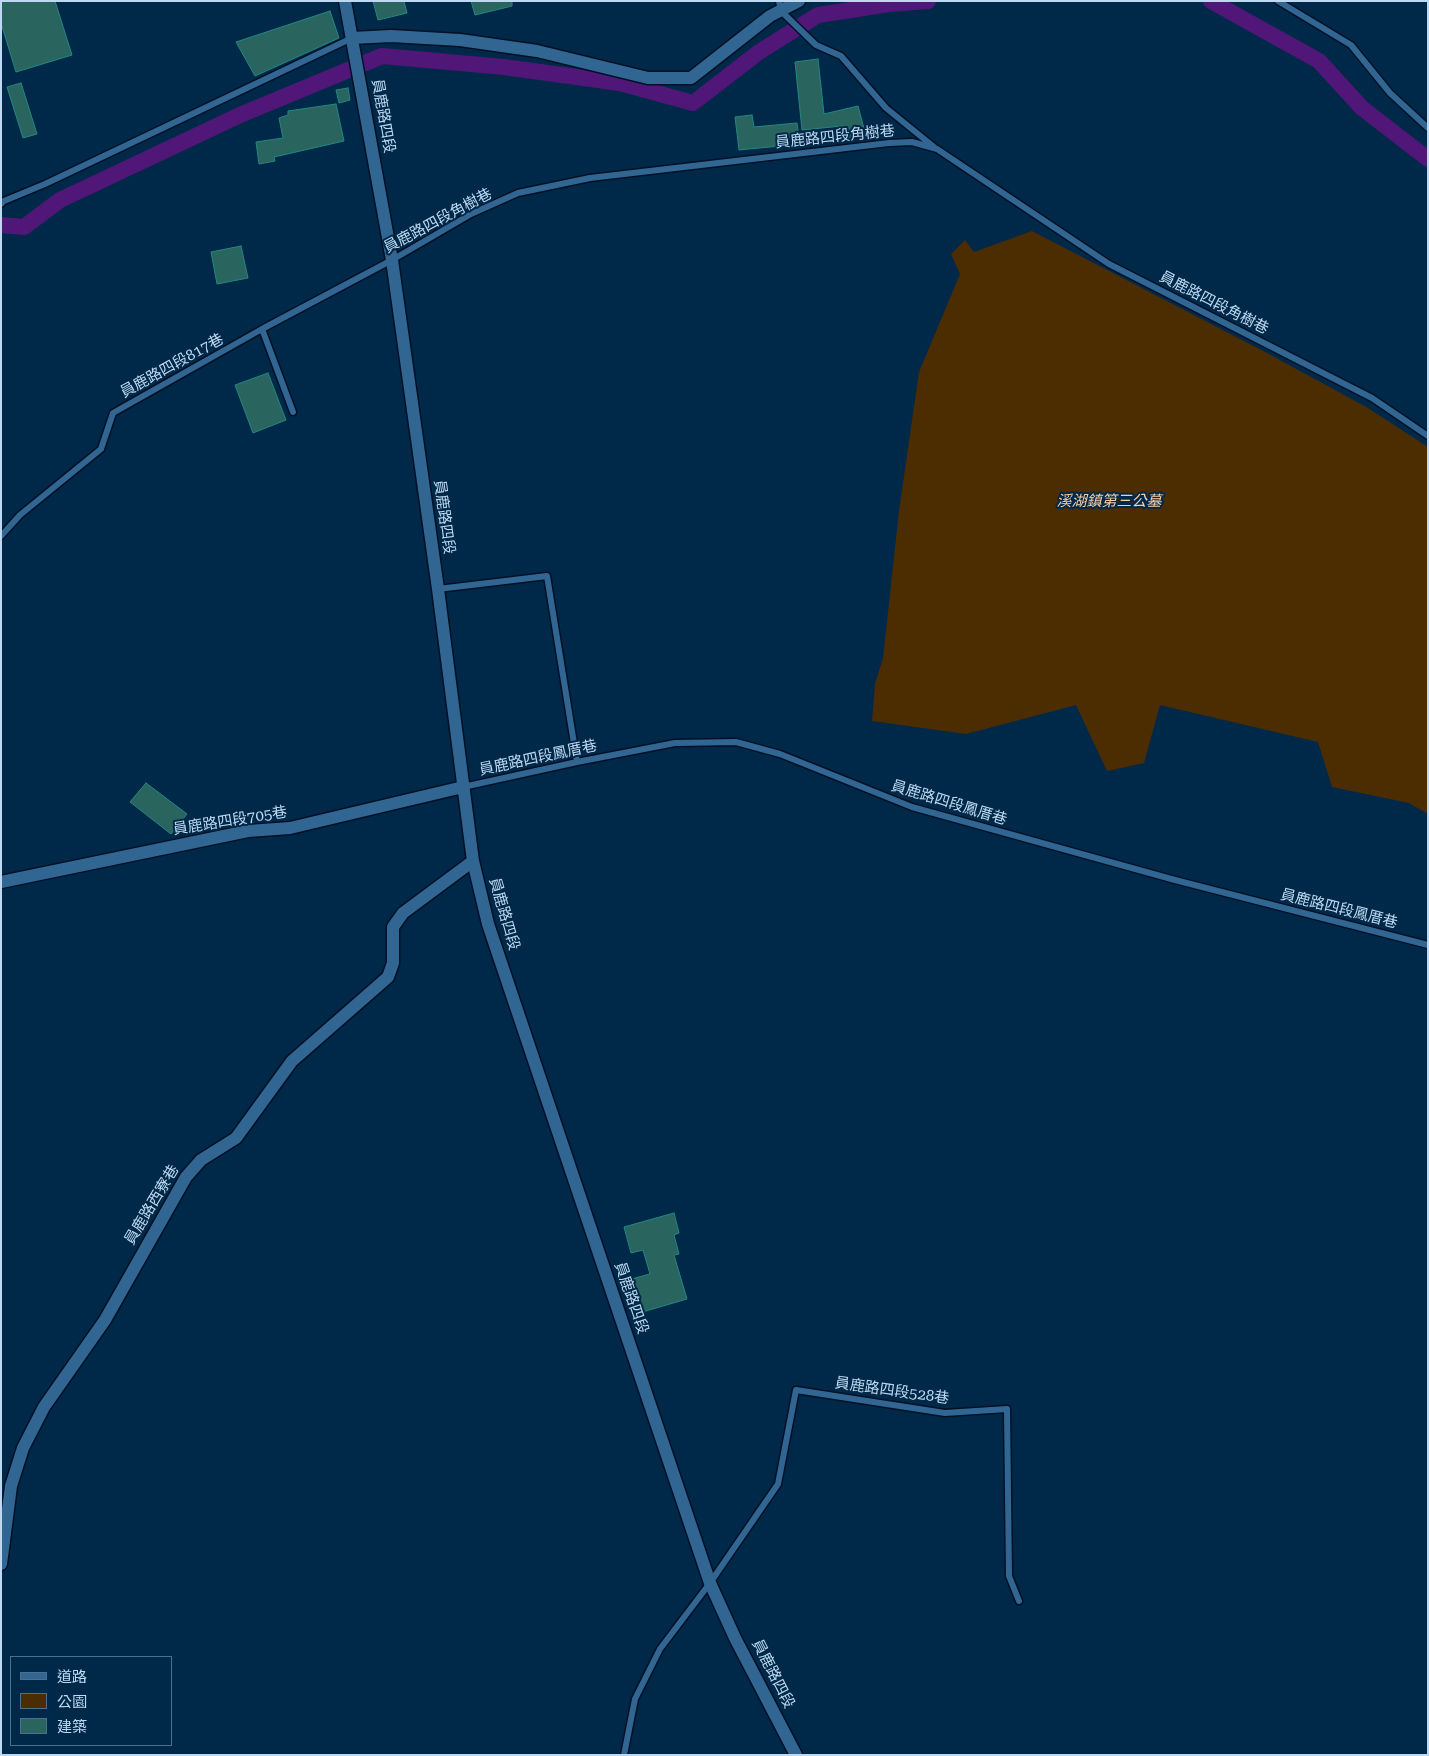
<!DOCTYPE html>
<meta charset="utf-8">
<style>
body{margin:0}
#map{position:relative;width:1429px;height:1756px;overflow:hidden;background:#002949;font-family:"Roboto Serif","Noto Sans TC",serif}
canvas{display:block}
.frame{position:absolute;inset:0;border:2px solid #bdd9f2;pointer-events:none}
.legend{position:absolute;left:10px;top:1656px;width:162px;height:90px;box-sizing:border-box;background:#002949;border:1px solid #4c6f8d;margin:0;padding:6px 9px;list-style:none;font-size:15px;color:#bdd9f2}
.legend li{display:flex;align-items:center;gap:10px;height:25px}
.legend b{width:25px;border:1px solid #4c6f8d}
</style>
<div id="map">
<canvas width="1429" height="1756"></canvas>
<div class="frame"></div>
<ul class="legend">
<li><b style="height:6px;background:#316693"></b>道路</li>
<li><b style="height:14px;background:#4c2c01"></b>公園</li>
<li><b style="height:14px;background:#2a645f"></b>建築</li>
</ul>
</div>
<script>
const context = document.querySelector('canvas').getContext('2d');
context.lineJoin = 'round';
function paint(path, color) { context.fillStyle = color; context.fill(path, 'evenodd'); }
const poly = rows => new Path2D(rows.map(r => 'M' + r).join(''));
function strokePath(path, color, width, dash) { context.strokeStyle = color; context.lineWidth = width; context.lineCap = dash ? 'butt' : 'round'; context.setLineDash(dash || []); context.stroke(path); }
function write(font, color, halo, rows, align = 'center') {
  context.font = font + ' "Roboto Serif","Noto Sans TC",serif'; context.lineWidth = 4; context.setLineDash([]); context.textBaseline = 'middle'; context.strokeStyle = halo; context.fillStyle = color; for (const [text, x, y, turn = 0] of rows) {
    context.save(); context.translate(x, y); context.rotate((+turn || 0) * Math.PI / 180); context.textAlign = isNaN(turn) ? turn : align; if (halo) context.strokeText(text, 0, 0); context.fillText(text, 0, 0); context.restore();
  }
}
paint(poly([
 [1032,231,1267,353,1368,408,1428,447,1428,814,1409,803,1332,787,1318,742,1160,705,1144,763,1107,771,1076,705,966,734,872,721,875,684,883,658,899,511,919,372,960,274,951,254,965,240,974,252]
]), '#4c2c01');
strokePath(poly([
 [1211,1,1319,61,1362,108,1428,159],
 [1,225,24,227,60,200,240,115,382,56,504,67,620,83,693,103,759,52,818,15,889,4,928,1]
]), '#501778', 16);
const building = poly([
 [1,1,55,1,72,55,16,72,1,23,1,1],
 [373,1,404,1,407,13,378,20,373,1],
 [471,1,512,1,512,6,475,15,471,1],
 [330,11,339,38,255,76,236,42,330,11],
 [818,59,824,114,858,106,866,136,845,141,842,126,802,130,795,62,818,59],
 [21,83,37,134,23,138,7,87,21,83],
 [348,88,350,100,339,103,336,90,348,88],
 [336,104,344,141,274,157,275,161,259,164,256,142,283,138,279,118,288,115,288,111,336,104],
 [752,115,754,127,797,123,800,144,739,150,735,117,752,115],
 [241,246,248,278,217,284,211,252,241,246],
 [268,373,286,420,253,433,235,385,268,373],
 [146,783,187,814,171,834,130,802,146,783],
 [674,1213,679,1233,674,1235,679,1254,674,1255,687,1299,639,1313,628,1280,650,1274,643,1250,631,1253,624,1227,674,1213]
]);
paint(building, '#2a645f');
strokePath(building, '#208981', 1);
const lane = poly([
 [779,1,781,11,816,45,841,56,886,108,934,147],
 [1278,1,1351,45,1390,93,1428,128],
 [1,204,4,201,45,184,352,38],
 [262,329,392,260,471,214,518,193,590,178,889,143,912,142,937,149,1109,264,1372,398,1428,436],
 [1,536,20,515,101,449,113,413,262,329,293,412],
 [438,589,547,576,577,762],
 [463,787,577,762,675,743,736,742,780,754,912,807,1175,880,1428,945],
 [624,1755,635,1699,660,1649,710,1583,778,1484,796,1390,945,1413,1007,1409,1009,1576,1019,1601]
]);
const secondary = poly([
 [345,1,392,260,438,589,473,861,488,924,710,1583,735,1638,796,1755],
 [352,38,391,36,460,40,537,51,648,78,691,78,770,16,799,1],
 [1,882,248,831,290,828,463,787],
 [1,1564,11,1486,23,1448,44,1407,105,1320,186,1177,201,1160,236,1138,292,1061,388,977,393,963,393,927,403,913,473,861]
]);
strokePath(lane, '#001126', 9);
strokePath(secondary, '#001126', 15);
strokePath(lane, '#316693', 6);
strokePath(secondary, '#316693', 12);
write('15px', '#bdd9f2', '#002949', [
 ["員鹿路四段",383,116,80],
 ["員鹿路四段角樹巷",835,137,-6],
 ["員鹿路四段角樹巷",438,221,-28],
 ["員鹿路四段角樹巷",1214,303,27],
 ["員鹿路四段817巷",172,366,-29],
 ["員鹿路四段",444,517,82],
 ["員鹿路四段鳳厝巷",538,758,-12],
 ["員鹿路四段鳳厝巷",949,803,17],
 ["員鹿路四段705巷",230,821,-9],
 ["員鹿路四段鳳厝巷",1339,909,14],
 ["員鹿路四段",504,914,74],
 ["員鹿路西寮巷",152,1205,-59],
 ["員鹿路四段",631,1298,71],
 ["員鹿路四段528巷",892,1391,8],
 ["員鹿路四段",773,1674,63]
]);
write('italic 15px', '#f9cea4', '#002949', [
 ["溪湖鎮第三公墓",1109,502]
]);
</script>
